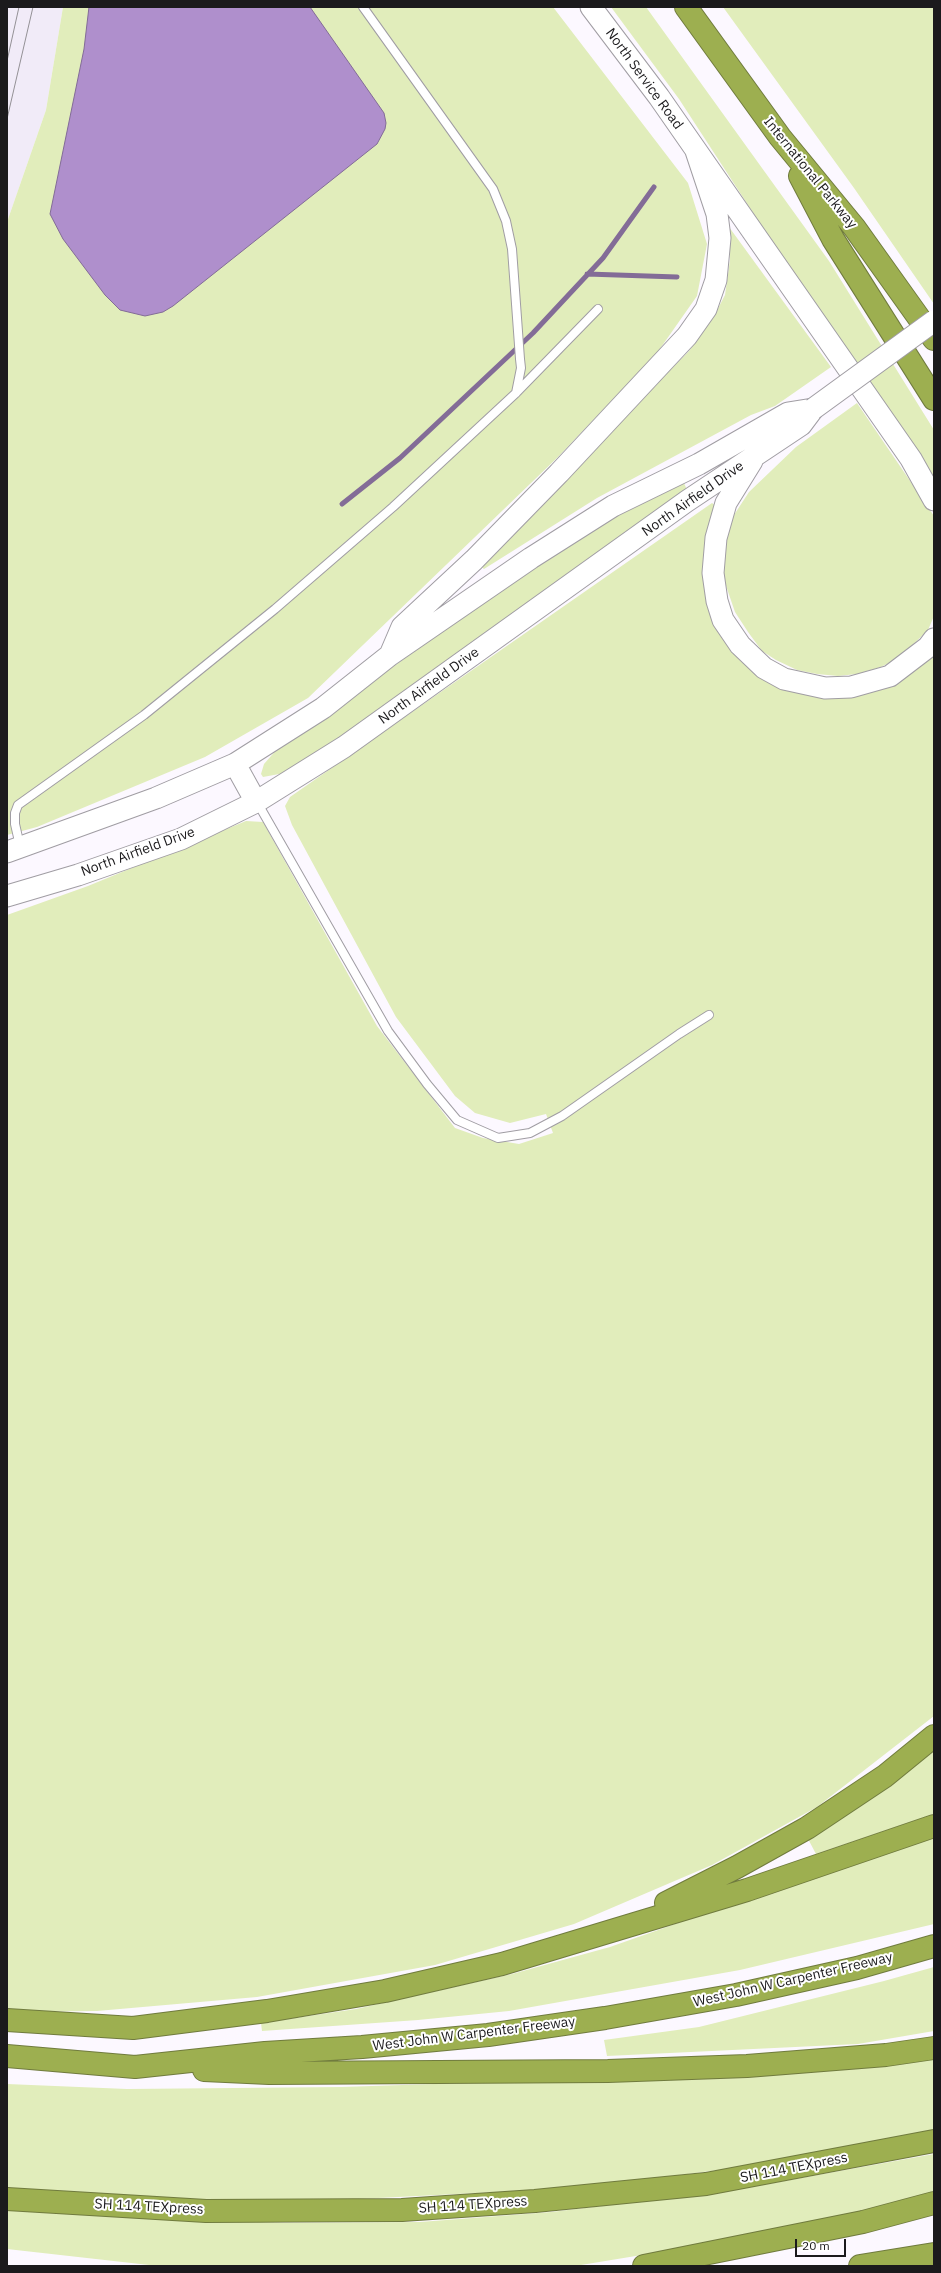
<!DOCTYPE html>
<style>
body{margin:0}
#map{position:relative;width:941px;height:2273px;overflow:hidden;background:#fcf8ff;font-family:"IBM Plex Sans",sans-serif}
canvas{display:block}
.frame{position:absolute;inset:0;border:8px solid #1b1a1c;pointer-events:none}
.scale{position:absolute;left:795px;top:2239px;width:51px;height:18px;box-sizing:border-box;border:2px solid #1b1a1c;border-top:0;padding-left:5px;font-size:12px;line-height:14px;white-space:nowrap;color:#1b1a1c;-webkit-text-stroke:3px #fff;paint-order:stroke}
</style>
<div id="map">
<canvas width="941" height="2273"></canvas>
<div class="frame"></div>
<div class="scale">20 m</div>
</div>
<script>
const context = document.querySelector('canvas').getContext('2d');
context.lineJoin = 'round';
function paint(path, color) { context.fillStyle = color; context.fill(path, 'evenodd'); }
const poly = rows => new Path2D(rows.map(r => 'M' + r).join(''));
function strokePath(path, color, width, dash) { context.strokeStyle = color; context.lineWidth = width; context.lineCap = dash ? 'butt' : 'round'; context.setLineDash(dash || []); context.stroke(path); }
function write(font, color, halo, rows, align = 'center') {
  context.font = font + ' "IBM Plex Sans",sans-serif'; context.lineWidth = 4; context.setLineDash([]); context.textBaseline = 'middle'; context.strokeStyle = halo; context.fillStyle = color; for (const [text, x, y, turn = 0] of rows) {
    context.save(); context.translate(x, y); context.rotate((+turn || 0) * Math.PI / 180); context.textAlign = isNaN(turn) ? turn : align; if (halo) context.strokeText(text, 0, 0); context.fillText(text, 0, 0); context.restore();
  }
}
paint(poly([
 [7,7,63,7,46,110,7,222]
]), '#f1ebf8');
paint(poly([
 [63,7,553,7,688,183,707,244,697,296,657,353,558,457,308,698,205,757,37,827,7,835,7,222,46,110],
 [611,7,646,7,829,261,934,430,934,481,826,325,679,99],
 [723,7,934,7,934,304,854,188],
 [729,227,831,367,775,406,751,415,597,498,484,569,478,564,689,351,713,318,725,295,730,260],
 [857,403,934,516,934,616,928,630,900,657,881,667,857,674,838,676,817,674,797,670,776,660,762,651,748,632,735,612,724,580,724,542,732,518,749,492,796,447],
 [684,483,687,490,328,747,290,772,263,777,261,774,264,764,278,748,459,620,583,535,637,505],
 [712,503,719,508,714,520,730,643,833,696,934,648,934,1716,817,1807,712,1865,574,1924,435,1965,257,1997,97,2011,7,2012,7,915,88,886,246,821,263,822,377,1026,455,1128,483,1138,519,1144,553,1133,546,1114,510,1123,475,1113,455,1096,396,1017,292,825,285,806,290,797],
 [934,1745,934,1814,816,1854,807,1837],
 [934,1838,934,1924,930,1925,740,1970,509,2011,418,2020,262,2031,261,2023,356,2009,512,1974,610,1947,729,1905],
 [934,1967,934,2031,858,2044,607,2056,604,2040,699,2027,884,1981],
 [934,2058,934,2131,774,2163,577,2188,259,2204,7,2188,7,2084,127,2089,341,2087,743,2074],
 [934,2154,934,2194,745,2238,575,2266,158,2266,7,2249,7,2206,144,2217,283,2223,420,2222,551,2212,729,2191]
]), '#e1edbb');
const water = poly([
 [89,7,310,7,384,113,386,123,385,129,377,144,173,306,163,312,145,316,120,310,105,295,63,239,50,214,84,49,89,7]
]);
paint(water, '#af8fcc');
strokePath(water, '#836c97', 1);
strokePath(poly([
 [587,274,677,277],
 [342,504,400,458,533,333,603,258,654,187]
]), '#836c97', 5);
const lane = poly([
 [363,7,493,189,506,221,512,249,520,359,521,368,516,393],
 [257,802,388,1031,427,1084,457,1120,498,1138,530,1133,562,1116,679,1034,709,1015],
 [20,846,15,824,15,813,18,805,144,715,275,609,393,507,516,393,598,309]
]);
const secondary = poly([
 [591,7,659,97,911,459,934,500],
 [752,461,726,503,716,538,713,573,717,601,723,620,740,645,764,668,784,679,825,688,851,687,890,676,928,647,934,639],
 [390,655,402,627,474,560,559,473,687,336,706,309,716,280,720,238,717,214,696,151],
 [235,764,256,802],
 [7,852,156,798,235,764,323,708,390,655,531,558,613,506,699,464,788,413,813,409],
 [7,896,78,875,181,839,256,802,344,747,687,501,801,425,813,409]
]);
const highway = poly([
 [686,7,780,137,854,227,934,339],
 [800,176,833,239,934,399],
 [666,1903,737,1867,807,1828,885,1776,934,1736],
 [7,2020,133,2028,267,2011,385,1991,502,1964,747,1890,934,1826],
 [7,2056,135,2067,265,2053,362,2047,488,2035,605,2018,736,1995,857,1968,934,1946],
 [204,2070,269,2073,608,2071,747,2066,886,2055,934,2048],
 [7,2199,206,2211,402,2210,535,2201,706,2184,934,2141],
 [644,2266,863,2222,934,2203],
 [860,2266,934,2254]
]);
strokePath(lane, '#a09da3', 10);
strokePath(secondary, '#a09da3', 23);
strokePath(highway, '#707b3e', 24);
strokePath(lane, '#fff', 8);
strokePath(secondary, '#fff', 21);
strokePath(highway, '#9daf50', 22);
strokePath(poly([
 [7,61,19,7],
 [7,119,33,7]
]), '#949196', 1);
const secondaryBridge = poly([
 [813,409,934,321]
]);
strokePath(secondaryBridge, '#a09da3', 23, []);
strokePath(secondaryBridge, '#fff', 21);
write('14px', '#1b1a1c', '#fff', [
 ["North Service Road",644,79,54],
 ["International Parkway",810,173,51],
 ["North Airfield Drive",693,499,-35],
 ["North Airfield Drive",429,686,-36],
 ["North Airfield Drive",138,852,-20],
 ["West John W Carpenter Freeway",793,1980,-13],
 ["West John W Carpenter Freeway",474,2034,-7],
 ["SH 114 TEXpress",794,2168,-11],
 ["SH 114 TEXpress",473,2205,-4],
 ["SH 114 TEXpress",149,2207,3]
]);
</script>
